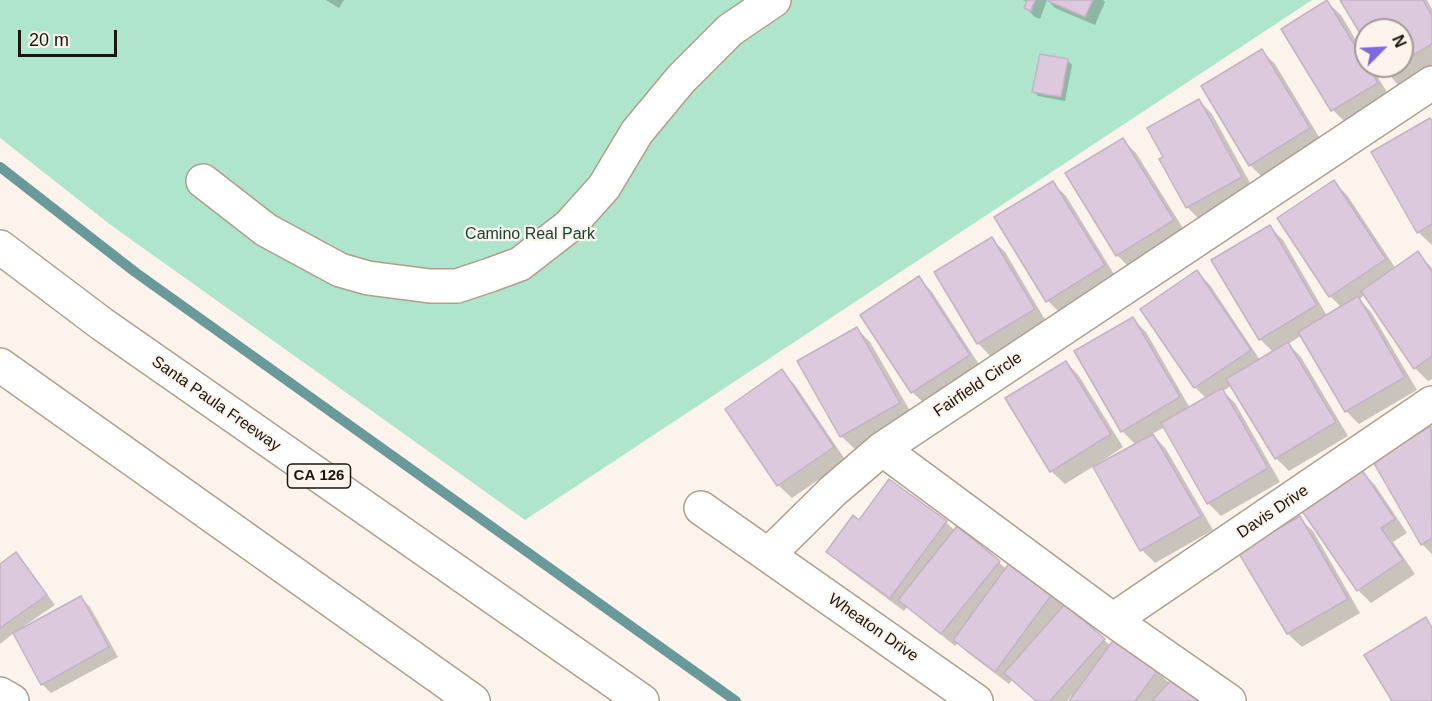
<!DOCTYPE html>
<style>
body{margin:0}
#map{position:relative;width:1432px;height:701px;overflow:hidden;background:#fcf4ec;font-family:Arial,sans-serif}
canvas{display:block}
.north{position:absolute;left:1354px;top:18px;width:60px;height:60px;box-sizing:border-box;background:#fcf4ec;border:2px solid #a29b93;border-radius:50%;rotate:66deg;font-size:16px;font-weight:700;line-height:24px;text-align:center;color:#1b150e}
.north::after{content:'';display:block;margin:auto;width:21px;height:27px;background:#7e68e3;clip-path:polygon(50% 0,100% 100%,50% 72%,0 100%)}
.scale{position:absolute;left:18px;top:30px;width:99px;height:27px;box-sizing:border-box;border:3px solid #1b150e;border-top:0;padding-left:8px;font-size:18px;line-height:21px;white-space:nowrap;color:#1b150e;-webkit-text-stroke:4px #fcf4ec;paint-order:stroke}
</style>
<div id="map">
<canvas width="1432" height="701"></canvas>
<div class="north">N</div>
<div class="scale">20 m</div>
</div>
<script>
const context = document.querySelector('canvas').getContext('2d');
context.lineJoin = 'round';
function paint(path, color) { context.fillStyle = color; context.fill(path, 'evenodd'); }
const poly = rows => new Path2D(rows.map(r => 'M' + r).join(''));
function strokePath(path, color, width, dash) { context.strokeStyle = color; context.lineWidth = width; context.lineCap = dash ? 'butt' : 'round'; context.setLineDash(dash || []); context.stroke(path); }
function write(font, color, halo, rows, align = 'center') {
  context.font = font + ' Arial,sans-serif'; context.lineWidth = 4.5; context.setLineDash([]); context.textBaseline = 'middle'; context.strokeStyle = halo; context.fillStyle = color; for (const [text, x, y, turn = 0] of rows) {
    context.save(); context.translate(x, y); context.rotate((+turn || 0) * Math.PI / 180); context.textAlign = isNaN(turn) ? turn : align; if (halo) context.strokeText(text, 0, 0); context.fillText(text, 0, 0); context.restore();
  }
}
paint(poly([
 [0,0,1312,0,525,520,112,226,0,138]
]), '#aee5cc');
paint(poly([
 [326,0,344,0,339,8],
 [1023,0,1047,0,1040,19,1035,17,1026,8,1028,2],
 [1047,0,1103,0,1105,2,1095,25,1055,8],
 [1342,0,1427,0,1432,9,1432,65,1398,85,1382,66,1402,66,1402,30,1366,30,1366,40],
 [1327,2,1341,15,1366,57,1366,66,1371,66,1390,97,1346,123,1333,110],
 [1262,51,1275,64,1322,142,1263,178,1250,165],
 [1041,55,1068,61,1072,65,1065,101,1038,96,1034,92],
 [1199,100,1212,114,1254,190,1201,221,1187,207,1161,160,1165,158],
 [1432,122,1432,245,1418,232],
 [1123,140,1136,153,1186,233,1130,268,1117,255],
 [1334,182,1347,195,1396,269,1418,253,1432,268,1432,379,1428,381,1415,368,1365,295,1359,299,1371,312,1417,390,1359,424,1346,411,1302,335,1288,344,1301,357,1348,436,1289,471,1276,458,1232,385,1223,391,1235,403,1280,482,1221,516,1208,503,1165,427,1152,434,1166,449,1213,530,1155,563,1142,550,1094,466,1065,484,1051,471,1066,362,1079,376,1123,447,1096,465,1097,467,1136,445,1122,431,1133,319,1146,332,1190,408,1206,398,1195,387,1142,309,1197,272,1210,285,1260,360,1273,352,1260,339,1270,227,1283,240,1327,316,1342,308,1330,296],
 [1053,183,1066,196,1117,279,1061,314,1048,301],
 [992,239,1005,252,1047,323,991,357,978,343],
 [919,278,932,292,982,369,926,405,912,392],
 [857,329,870,342,913,416,855,449,841,436],
 [782,371,795,385,846,461,792,498,778,485],
 [1431,428,1432,429,1432,554,1422,544],
 [1362,472,1375,485,1407,533,1393,542,1415,574,1371,603,1358,590],
 [1299,518,1313,531,1360,613,1302,647,1288,634,1240,552],
 [859,522,946,522,955,531,999,562,1006,569,1051,595,1111,646,1157,671,1170,684,1200,701,1071,701,1074,697,1072,695,1067,701,1037,701,1013,679,1009,684,968,653,958,643,955,646,907,607,904,611,842,565,828,551],
 [16,554,25,564,55,605,24,626,25,628,81,598,90,607,118,657,51,693,42,684,14,633,0,644,0,566]
]), '#0003');
strokePath(poly([
 [0,167,135,272,736,701]
]), '#699999', 10);
const building = poly([
 [1027,0,1035,0,1031,11,1024,8,1027,0],
 [1046,0,1093,0,1085,17,1046,0],
 [1327,0,1378,83,1331,111,1281,29,1327,0],
 [1340,0,1423,0,1432,16,1432,44,1402,62,1402,30,1366,30,1366,43,1340,0],
 [1262,49,1310,128,1249,166,1201,86,1262,49],
 [1040,54,1068,59,1061,97,1032,92,1040,54],
 [1199,99,1242,177,1186,208,1159,159,1163,157,1147,128,1199,99],
 [1430,118,1432,121,1432,224,1417,233,1371,152,1430,118],
 [1123,138,1174,220,1116,256,1065,173,1123,138],
 [1334,180,1386,259,1329,297,1277,218,1334,180],
 [1053,181,1105,265,1046,302,994,217,1053,181],
 [1270,225,1317,305,1259,340,1211,260,1270,225],
 [992,237,1035,309,977,344,934,272,992,237],
 [1418,251,1432,272,1432,356,1414,369,1361,291,1418,251],
 [1197,270,1251,350,1194,388,1140,309,1197,270],
 [919,276,970,355,911,393,860,315,919,276],
 [1358,296,1405,377,1345,412,1298,332,1358,296],
 [1133,317,1180,397,1121,432,1074,351,1133,317],
 [857,327,900,403,840,437,797,361,857,327],
 [1288,342,1336,422,1275,459,1226,379,1288,342],
 [1066,361,1111,434,1050,472,1005,398,1066,361],
 [782,369,834,447,777,486,725,409,782,369],
 [1222,388,1268,468,1207,504,1161,423,1222,388],
 [1431,426,1432,538,1421,545,1372,460,1431,426],
 [1153,434,1201,516,1140,551,1093,467,1153,434],
 [1362,470,1395,519,1381,528,1403,560,1357,591,1302,511,1362,470],
 [889,479,947,521,890,598,826,552,853,515,859,520,889,479],
 [1300,516,1348,599,1287,634,1238,552,1300,516],
 [957,526,1000,561,941,634,898,600,957,526],
 [16,552,47,595,0,628,0,564,16,552],
 [1010,562,1052,594,995,672,953,640,1010,562],
 [81,596,109,647,41,685,13,633,81,596],
 [1065,604,1105,639,1050,701,1036,701,1004,673,1065,604],
 [1426,617,1432,628,1432,701,1392,701,1364,655,1426,617],
 [1115,638,1158,670,1135,701,1069,701,1115,638],
 [1175,676,1202,701,1152,701,1175,676]
]);
paint(building, '#dcc9dd');
strokePath(building, '#c4b2c5', 1.5);
const minor = poly([
 [203,181,266,230,340,270,368,278,430,286,457,286,490,275,520,264,569,226,604,187,637,132,681,79,730,30,774,0],
 [882,449,1113,620,1229,701],
 [701,508,976,701],
 [769,554,833,491,882,449,1432,83],
 [1113,620,1432,403],
 [0,694,12,701]
]);
const highway = poly([
 [0,247,102,324,642,701],
 [0,365,473,701]
]);
strokePath(minor, '#b09e8b', 36);
strokePath(highway, '#b09e8b', 36);
strokePath(minor, '#fff', 33);
strokePath(highway, '#fff', 33);
for (const [x, y, w] of [
 [319,476,63]
]) { const box = new Path2D(); box.roundRect(x - w / 2, y - 12, w, 24, 4.5); context.fillStyle = '#fcf4ec'; context.fill(box); strokePath(box, '#1b150e', 1.5); }
write('bold 15px', '#1b150e', null, [
 ["CA 126",319,476]
]);
write('16px', '#154433', '#fcf4ec', [
 ["Camino Real Park",530,235]
]);
write('16px', '#1b150e', '#fcf4ec', [
 ["Fairfield Circle",978,385,-34],
 ["Santa Paula Freeway",216,404,35],
 ["Davis Drive",1273,512,-34],
 ["Wheaton Drive",873,628,35]
]);
</script>
